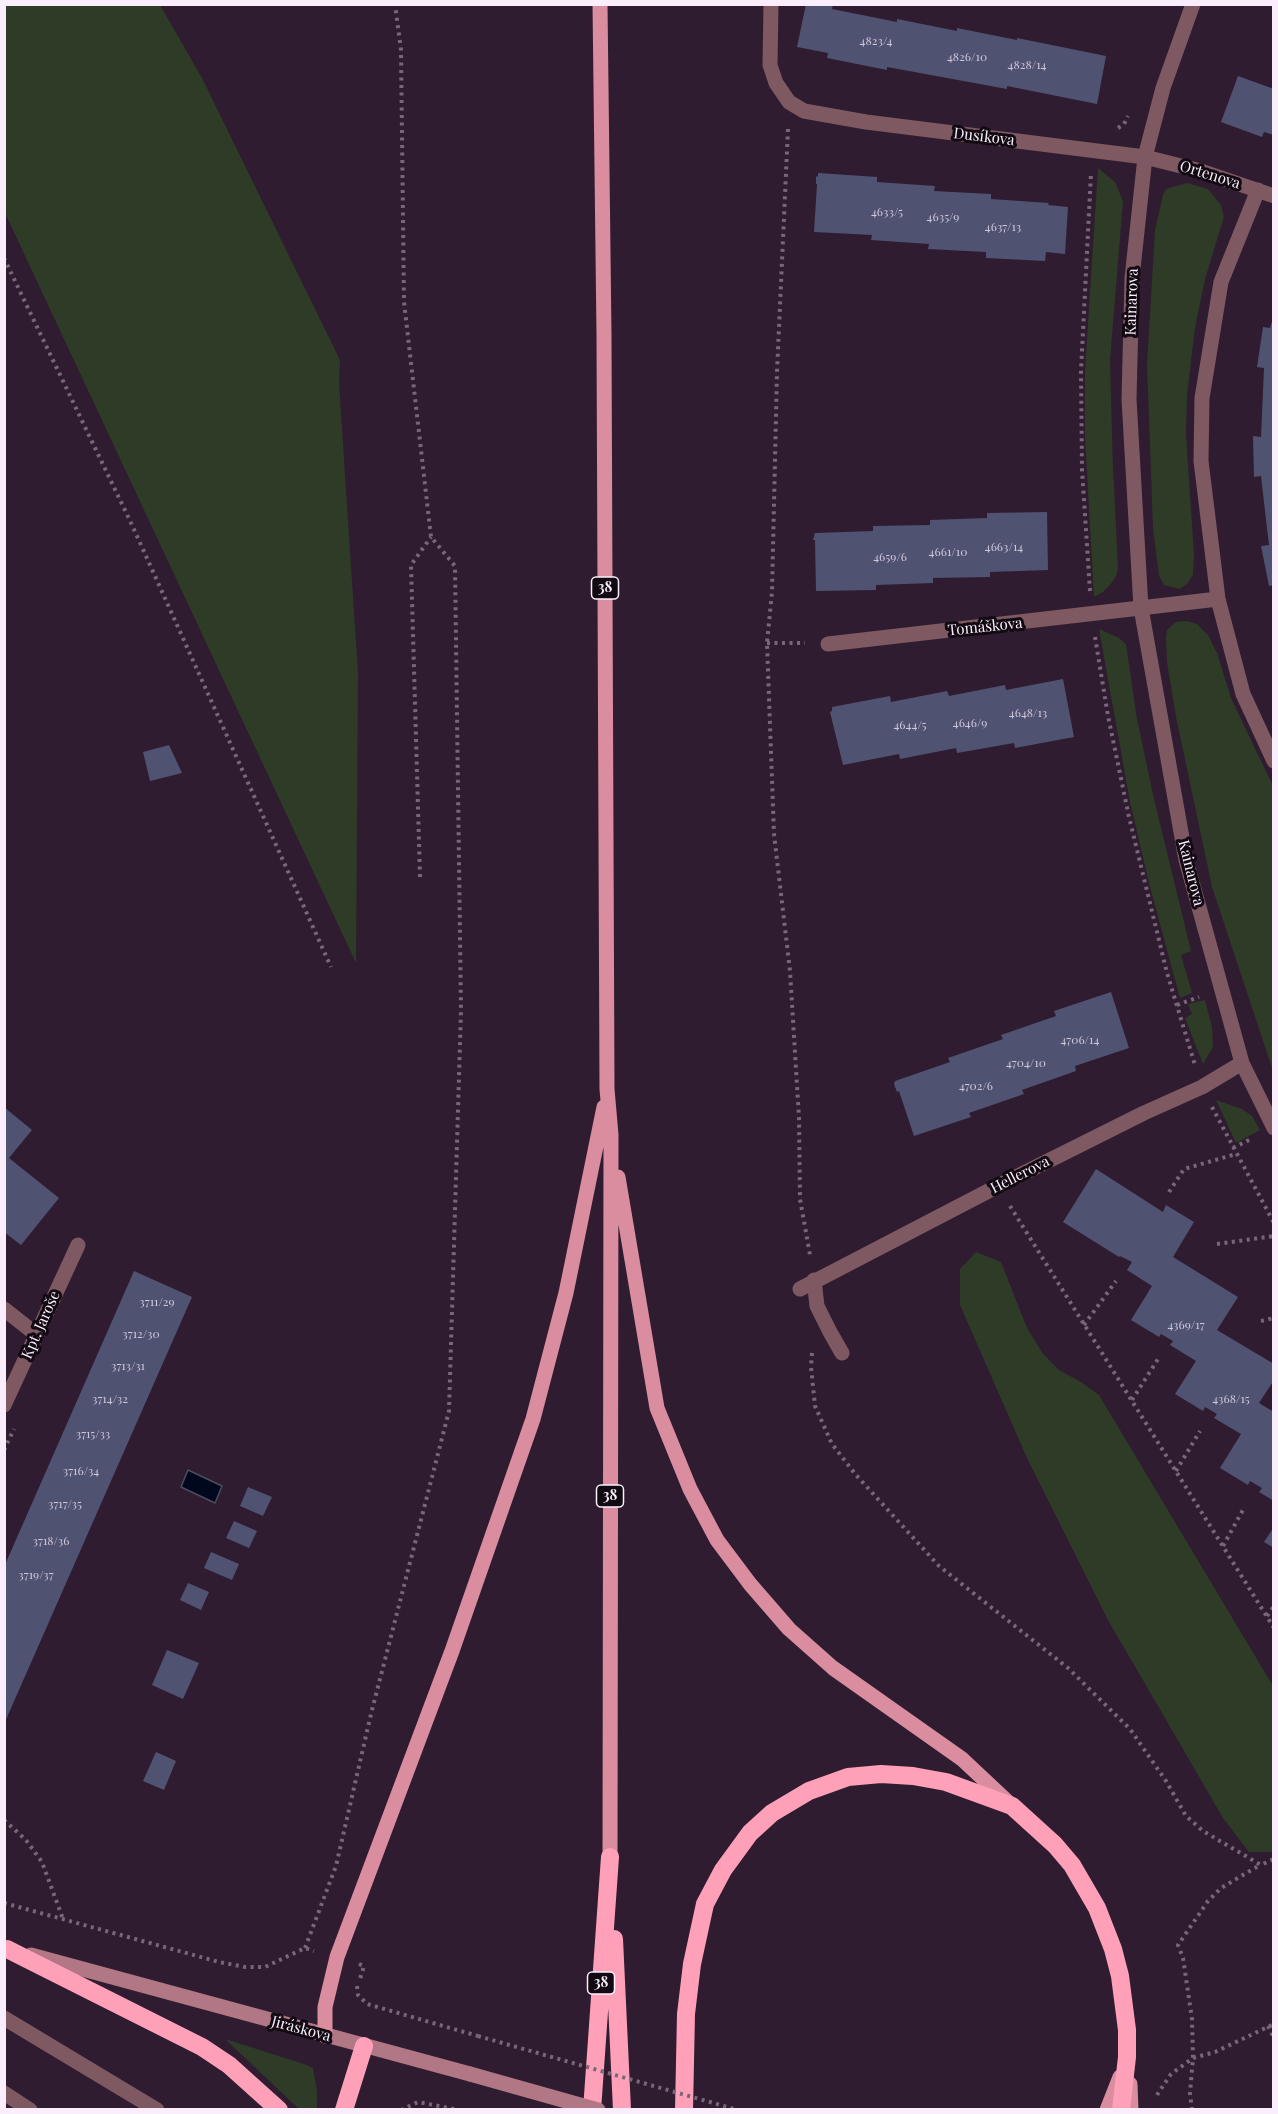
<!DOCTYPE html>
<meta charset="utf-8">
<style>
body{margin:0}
#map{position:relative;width:1278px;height:2114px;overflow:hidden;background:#2f1c30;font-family:"Playfair Display",serif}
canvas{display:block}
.frame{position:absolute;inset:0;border:6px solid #fbeefc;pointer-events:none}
</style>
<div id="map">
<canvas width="1278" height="2114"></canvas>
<div class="frame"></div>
</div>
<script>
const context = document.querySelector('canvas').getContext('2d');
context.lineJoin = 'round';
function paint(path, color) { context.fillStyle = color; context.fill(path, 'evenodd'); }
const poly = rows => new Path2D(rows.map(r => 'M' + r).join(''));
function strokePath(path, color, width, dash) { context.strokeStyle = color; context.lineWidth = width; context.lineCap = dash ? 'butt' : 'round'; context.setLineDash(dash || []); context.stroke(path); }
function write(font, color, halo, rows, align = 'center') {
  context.font = font + ' "Playfair Display",serif'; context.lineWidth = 6; context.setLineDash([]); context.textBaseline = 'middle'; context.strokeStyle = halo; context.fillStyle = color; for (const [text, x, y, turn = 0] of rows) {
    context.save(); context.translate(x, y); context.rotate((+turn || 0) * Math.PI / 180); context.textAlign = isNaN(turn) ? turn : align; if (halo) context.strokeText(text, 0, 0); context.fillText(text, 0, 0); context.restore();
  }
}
paint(poly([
 [4,5,160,5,202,78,340,360,339,383,358,673,356,963,5,213],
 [1098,168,1115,182,1123,201,1110,360,1113,467,1118,568,1116,576,1110,585,1103,592,1094,597,1085,437,1085,371],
 [1187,183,1208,189,1221,205,1224,217,1205,279,1195,328,1187,395,1186,434,1194,555,1193,575,1188,583,1180,589,1164,585,1159,576,1153,528,1147,364,1155,230,1163,195,1166,189],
 [1187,621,1197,624,1208,635,1217,653,1231,698,1273,786,1273,1071,1212,887,1176,717,1167,662,1166,638,1167,630,1176,622],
 [1099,629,1119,638,1126,644,1137,719,1154,799,1191,951,1181,955,1192,993,1180,998,1150,887,1130,802],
 [1205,1000,1212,1027,1213,1047,1203,1064,1185,1018,1192,1014,1188,1004],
 [1216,1100,1242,1109,1252,1116,1260,1130,1236,1143],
 [976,1252,1001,1262,1027,1328,1043,1354,1059,1370,1081,1382,1099,1395,1273,1686,1273,1852,1249,1852,1223,1818,1108,1620,1027,1458,960,1305,960,1269],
 [225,2039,304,2064,313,2068,317,2091,317,2109,299,2109]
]), '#2e3b27');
const water = poly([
 [188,1470,222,1486,215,1503,181,1487,188,1470]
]);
paint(water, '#00081e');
strokePath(water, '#4b4d61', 1.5);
paint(poly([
 [806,4,833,4,832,9,897,22,897,19,957,31,957,28,1017,40,1017,38,1106,56,1097,104,1007,86,1007,89,887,67,887,70,827,58,828,53,797,47],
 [1238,76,1274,89,1274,135,1264,132,1262,137,1221,122],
 [818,173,877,177,877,182,935,186,934,191,991,194,991,199,1049,203,1048,205,1068,207,1065,254,1046,252,1045,261,986,258,986,252,928,249,929,244,871,240,872,235,814,232,817,184,816,184,816,176,818,177],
 [1273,318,1274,585,1269,586,1261,546,1269,545,1265,511,1261,476,1254,477,1253,436,1261,437,1264,368,1257,367,1263,327,1270,328],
 [1047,512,1048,570,990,572,990,577,933,578,933,583,876,585,876,590,816,591,815,540,813,540,815,533,873,531,873,526,930,525,930,520,987,518,987,513],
 [1063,679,1074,737,1015,748,1014,743,957,753,956,748,900,759,899,754,843,765,830,712,832,711,832,707,890,696,891,702,947,691,949,696,1005,685,1006,690],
 [169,745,182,773,150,781,143,752],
 [1111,992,1129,1048,1075,1066,1076,1071,1022,1090,1024,1094,969,1113,971,1117,914,1136,899,1091,897,1092,894,1084,895,1081,950,1062,948,1058,1003,1039,1001,1035,1056,1016,1054,1011],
 [4,1107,32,1130,9,1158,59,1198,21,1245,4,1232],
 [1096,1169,1163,1212,1166,1205,1194,1222,1173,1257,1238,1297,1217,1330,1274,1364,1274,1380,1259,1403,1274,1412,1274,1501,1259,1492,1262,1488,1250,1481,1248,1485,1220,1468,1241,1434,1214,1418,1217,1414,1205,1407,1203,1411,1175,1394,1196,1361,1170,1345,1173,1341,1161,1334,1159,1337,1131,1320,1152,1286,1127,1270,1132,1262,1120,1256,1119,1257,1063,1222],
 [134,1271,192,1297,4,1724,4,1567],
 [248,1487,272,1497,263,1516,240,1506],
 [234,1521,257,1531,249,1548,226,1538],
 [1274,1527,1274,1548,1264,1542],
 [211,1552,239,1564,232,1580,204,1568],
 [188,1583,209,1592,201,1610,180,1600],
 [167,1650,199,1663,183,1699,152,1685],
 [156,1752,176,1761,164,1790,143,1781]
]), '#505272');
strokePath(poly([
 [1118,128,1124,124,1128,116],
 [788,129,777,372,772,592,767,643,774,834,790,971,799,1118,800,1199,810,1255],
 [4,258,132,525,331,967],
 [1090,591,1082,470,1081,371,1091,173],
 [1095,637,1108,716,1129,817,1167,973,1195,1065],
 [767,643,805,643],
 [420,877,411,565,431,537],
 [1177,1005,1199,997],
 [1212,1107,1274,1223],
 [1233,1148,1251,1139],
 [1169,1192,1184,1169,1236,1154],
 [1010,1206,1274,1628],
 [1217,1244,1274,1236],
 [1261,1321,1274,1318],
 [1084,1325,1116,1281],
 [812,1353,811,1367,815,1406,832,1444,856,1475,939,1566,1068,1668,1130,1729,1166,1781,1186,1816,1203,1831,1261,1865,1274,1859],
 [1132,1400,1158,1359],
 [4,1450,14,1429],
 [1176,1471,1200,1431],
 [1223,1546,1244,1508],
 [1267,1616,1274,1606],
 [4,1820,26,1840,42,1862,63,1919],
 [4,1903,219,1962,245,1967,265,1967,305,1948,314,1951],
 [305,1948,336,1866,371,1714,449,1411,461,1010,455,566,431,537,404,302,401,50,395,4],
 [359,1964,364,1966,360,1979],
 [357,1986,358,1995,367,2004,478,2036],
 [1268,2026,1274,2038],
 [1157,2095,1171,2074,1193,2058,1215,2052,1274,2024],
 [401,2110,418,2102,459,2110],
 [1192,2110,1190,2093,1193,2058,1192,2019,1183,1958,1178,1945,1208,1901,1221,1888,1260,1865]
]), '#786779', 4, [3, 4.5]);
strokePath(poly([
 [814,1280,817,1306,830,1332,842,1353],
 [4,2018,157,2110],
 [4,2093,30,2110]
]), '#7e5962', 15);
strokePath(poly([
 [771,4,770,65,776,83,789,102,804,111,866,122,1145,157,1201,171,1274,196],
 [1193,4,1163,88,1145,157,1132,278,1129,399,1141,608,1186,860,1242,1063,1274,1128],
 [1258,190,1221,282,1202,398,1201,461,1218,599,1243,694,1274,761],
 [828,644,1218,599],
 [800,1289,998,1186,1144,1113,1202,1087,1242,1063],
 [4,1309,37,1335],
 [4,1405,78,1245]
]), '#7e5962', 15);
strokePath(poly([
 [31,1955,470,2074]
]), '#b27784', 15);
strokePath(poly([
 [600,4,604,335,607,1089,611,1135,610,1857],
 [618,1177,657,1408,690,1489,717,1540,750,1584,789,1629,833,1668,962,1759,1010,1804],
 [325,2036,325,2007,337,1957,452,1651,533,1419,566,1293,604,1107],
 [1130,2084,1131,2110],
 [1107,2110,1120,2077]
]), '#d98d9f', 15);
strokePath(poly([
 [614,1939,622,2110],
 [7,1949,202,2047,229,2065,279,2110],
 [344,2110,364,2046],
 [592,2110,610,1857],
 [684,2110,686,2014,692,1964,705,1904,723,1870,750,1833,772,1813,809,1791,848,1777,881,1774,913,1776,946,1782,1012,1806,1055,1845,1072,1865,1097,1908,1113,1949,1120,1976,1127,2030,1127,2057,1121,2110]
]), '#fea1b8', 18);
strokePath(poly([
 [478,2036,738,2110]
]), '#786779', 4, [3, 4.5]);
strokePath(poly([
 [470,2074,598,2110]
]), '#b27784', 15);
write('12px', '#d0c7da', null, [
 ["4823/4",876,41],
 ["4826/10",967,57],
 ["4828/14",1027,65],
 ["4633/5",887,212],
 ["4635/9",943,217],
 ["4637/13",1003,227],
 ["4663/14",1004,547],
 ["4661/10",948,552],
 ["4659/6",890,557],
 ["4648/13",1028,713],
 ["4646/9",970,723],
 ["4644/5",910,725],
 ["4706/14",1080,1040],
 ["4704/10",1026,1063],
 ["4702/6",976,1086],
 ["3711/29",157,1302],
 ["4369/17",1186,1325],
 ["3712/30",141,1334],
 ["3713/31",128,1366],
 ["3714/32",110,1399],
 ["4368/15",1231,1399],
 ["3715/33",93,1434],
 ["3716/34",81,1471],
 ["3717/35",65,1504],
 ["3718/36",51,1541],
 ["3719/37",36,1575]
]);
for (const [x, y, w] of [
 [605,588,27],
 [610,1496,27],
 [601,1983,27]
]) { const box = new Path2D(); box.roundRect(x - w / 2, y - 11, w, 22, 4.5); context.fillStyle = '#120a12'; context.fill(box); strokePath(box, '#fbeefc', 1.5); }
write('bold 14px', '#fbeefc', null, [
 ["38",605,588],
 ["38",610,1496],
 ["38",601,1983]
]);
write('15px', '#fbeefc', '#120a12', [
 ["Dusíkova",984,137,7],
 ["Ortenova",1210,175,17],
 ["Kainarova",1132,302,-88],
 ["Tomáškova",985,627,-6],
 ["Kainarova",1191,873,76],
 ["Hellerova",1020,1175,-27],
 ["Kpt. Jaroše",41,1325,-66],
 ["Jiráskova",301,2029,15]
]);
</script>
